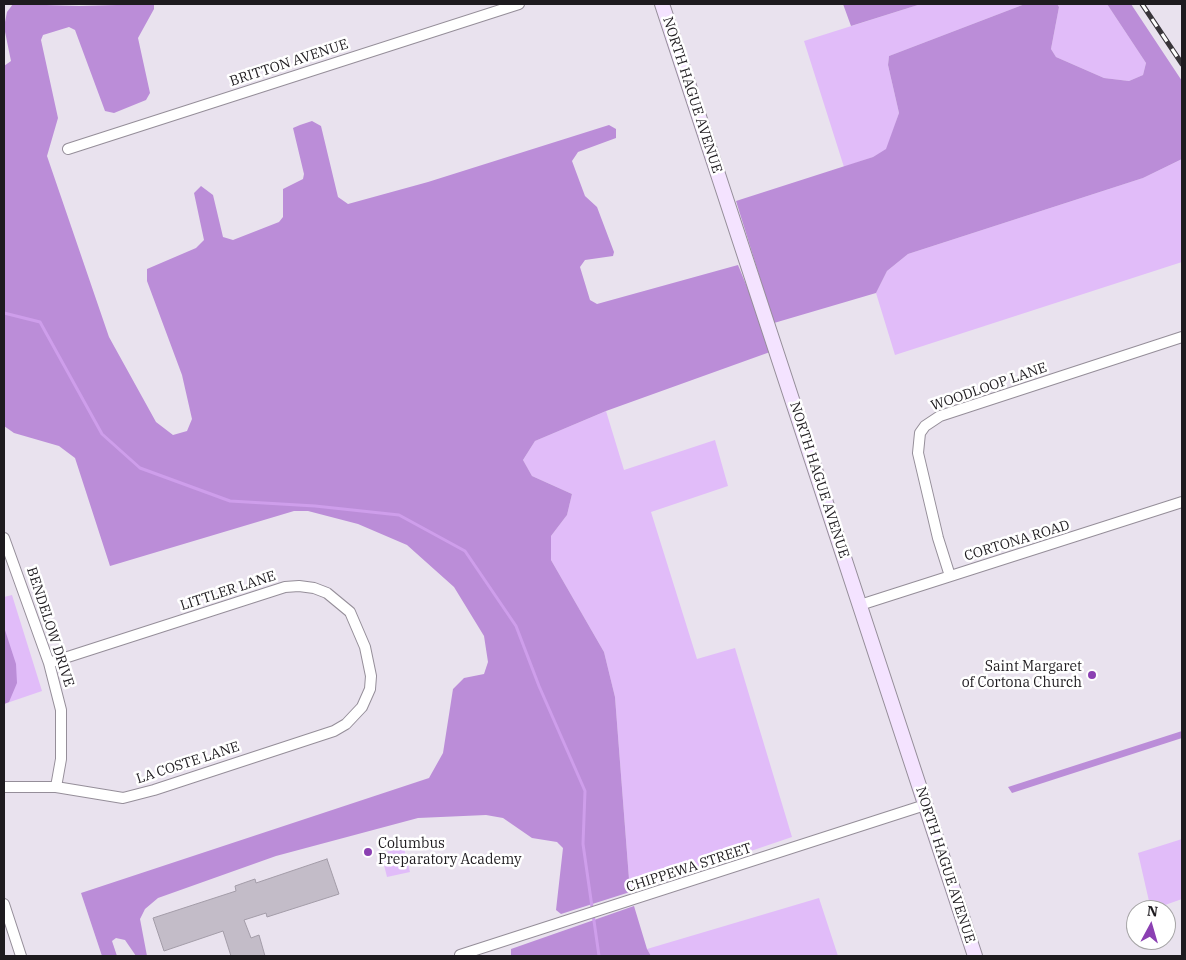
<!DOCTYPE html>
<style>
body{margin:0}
#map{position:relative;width:1186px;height:960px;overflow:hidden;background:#e9e2ee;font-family:"IBM Plex Serif",serif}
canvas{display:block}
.frame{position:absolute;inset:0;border:5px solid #1e1b1f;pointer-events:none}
.north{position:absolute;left:1126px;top:900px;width:50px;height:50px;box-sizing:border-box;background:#fff;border:1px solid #a5a4a5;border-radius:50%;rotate:6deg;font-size:14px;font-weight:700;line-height:20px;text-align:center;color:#1e1b1f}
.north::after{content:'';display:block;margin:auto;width:18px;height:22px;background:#8b40b2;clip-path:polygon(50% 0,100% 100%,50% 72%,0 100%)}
</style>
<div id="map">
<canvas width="1186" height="960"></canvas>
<div class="frame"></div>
<div class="north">N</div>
</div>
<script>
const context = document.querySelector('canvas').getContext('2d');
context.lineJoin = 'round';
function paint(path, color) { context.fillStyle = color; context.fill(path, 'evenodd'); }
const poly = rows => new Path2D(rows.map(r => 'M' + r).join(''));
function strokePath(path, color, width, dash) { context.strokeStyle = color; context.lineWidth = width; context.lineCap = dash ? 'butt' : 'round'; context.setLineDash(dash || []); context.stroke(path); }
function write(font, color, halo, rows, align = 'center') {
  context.font = font + ' "IBM Plex Serif",serif'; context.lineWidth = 5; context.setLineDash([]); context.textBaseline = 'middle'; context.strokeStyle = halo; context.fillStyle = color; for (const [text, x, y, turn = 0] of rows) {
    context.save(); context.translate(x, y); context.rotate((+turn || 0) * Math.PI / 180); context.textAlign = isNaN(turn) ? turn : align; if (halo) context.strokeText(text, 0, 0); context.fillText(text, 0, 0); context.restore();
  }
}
paint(poly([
 [921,4,1025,4,889,56,888,65,899,113,887,149,873,157,844,167,804,41],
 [1057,4,1107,4,1146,63,1143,75,1129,81,1104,78,1056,57,1051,49,1059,7],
 [1182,159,1182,262,895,355,876,293,887,271,908,254,1143,178],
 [606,411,624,470,715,440,728,486,651,512,697,659,735,648,792,837,630,892,615,697,604,652,551,560,551,536,567,515,572,494,532,476,523,460,535,441],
 [12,595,42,691,4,704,4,597],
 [1182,839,1182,899,1151,910,1138,853],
 [404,848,410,872,387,877,381,853],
 [819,898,838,956,651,956,647,949]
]), '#e1bcf9');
paint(poly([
 [13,4,79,6,154,4,154,9,138,38,150,93,146,100,114,113,105,111,75,30,69,27,43,35,41,40,58,118,47,156,109,337,156,422,173,435,187,431,192,419,182,375,147,281,147,269,196,248,204,240,194,193,201,186,213,195,223,237,233,240,279,222,283,217,283,189,303,179,304,174,293,128,300,125,312,121,321,126,338,197,348,204,428,182,609,125,616,129,616,138,578,152,572,161,585,196,597,207,614,252,613,256,585,260,580,267,590,300,597,304,738,265,763,326,770,352,606,411,535,441,523,460,532,476,572,494,567,515,551,536,551,560,604,652,615,697,630,892,561,914,556,910,563,848,557,842,532,838,503,818,486,815,418,818,276,856,158,898,145,909,140,919,147,956,136,956,125,940,116,938,112,941,117,956,102,956,81,893,429,778,443,753,453,689,464,678,484,674,488,662,484,636,454,587,407,545,358,524,308,511,294,511,110,566,75,458,59,446,14,433,4,426,4,66,11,61,4,27,7,12],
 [843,4,921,4,851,26],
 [1025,4,1057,4,1059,7,1051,49,1056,57,1104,78,1129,81,1143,75,1146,63,1107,4,1131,4,1182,81,1182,159,1143,178,908,254,887,271,876,293,774,323,736,201,873,157,886,149,899,113,888,65,889,56],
 [4,627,16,664,17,683,9,702,4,704],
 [1182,731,1182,738,1012,793,1008,787],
 [634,906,647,949,651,956,511,956,511,949]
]), '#bb8dd8');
strokePath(poly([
 [4,313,40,322,102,434,140,468,230,501,315,506,399,515,465,551,516,626,539,686,585,791,583,844,599,956]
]), '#ce9eeb', 3);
const building = poly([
 [327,859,339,894,267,917,266,913,244,920,251,938,259,935,265,956,231,956,223,931,164,951,153,918,236,891,235,886,255,879,256,883,327,859]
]);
paint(building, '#c3bcc8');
strokePath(building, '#a39ca8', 1);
const street = poly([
 [68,149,519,4],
 [4,538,49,663,61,710,61,759,56,787],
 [950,576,938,538,918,453,920,433,925,426,940,416,1182,337],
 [860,605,1182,502],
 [4,787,56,787,123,798,154,790,334,731,346,724,362,707,370,689,371,676,365,647,350,612,327,593,314,588,299,586,285,587,49,663],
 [4,904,21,956],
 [460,955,925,805]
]);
const secondary = poly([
 [662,4,975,956]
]);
strokePath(street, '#958e99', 12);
strokePath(secondary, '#958e99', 16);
strokePath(street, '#fff', 10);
strokePath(secondary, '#f4e3ff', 14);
const rail = poly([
 [1142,4,1182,64]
]);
strokePath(rail, '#39353a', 5);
strokePath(rail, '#fff', 3, [9]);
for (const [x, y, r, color] of [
 [1092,675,5,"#8b40b2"],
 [368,852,5,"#8b40b2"]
]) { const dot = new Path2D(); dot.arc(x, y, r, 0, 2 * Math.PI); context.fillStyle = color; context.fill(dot); strokePath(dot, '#fff', 2); }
write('14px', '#1e1b1f', '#fff', [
 ["BRITTON AVENUE",289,63,-18],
 ["NORTH HAGUE AVENUE",692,95,72],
 ["WOODLOOP LANE",989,387,-19],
 ["NORTH HAGUE AVENUE",819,480,72],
 ["CORTONA ROAD",1017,541,-17],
 ["LITTLER LANE",228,591,-18],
 ["BENDELOW DRIVE",50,627,72],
 ["LA COSTE LANE",188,763,-18],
 ["NORTH HAGUE AVENUE",945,865,72],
 ["CHIPPEWA STREET",689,868,-18]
]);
write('14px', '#1e1b1f', '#fff', [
 ["Saint Margaret",1082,667],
 ["of Cortona Church",1082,683],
 ["Columbus",378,844,"left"],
 ["Preparatory Academy",378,860,"left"]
], 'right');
</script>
